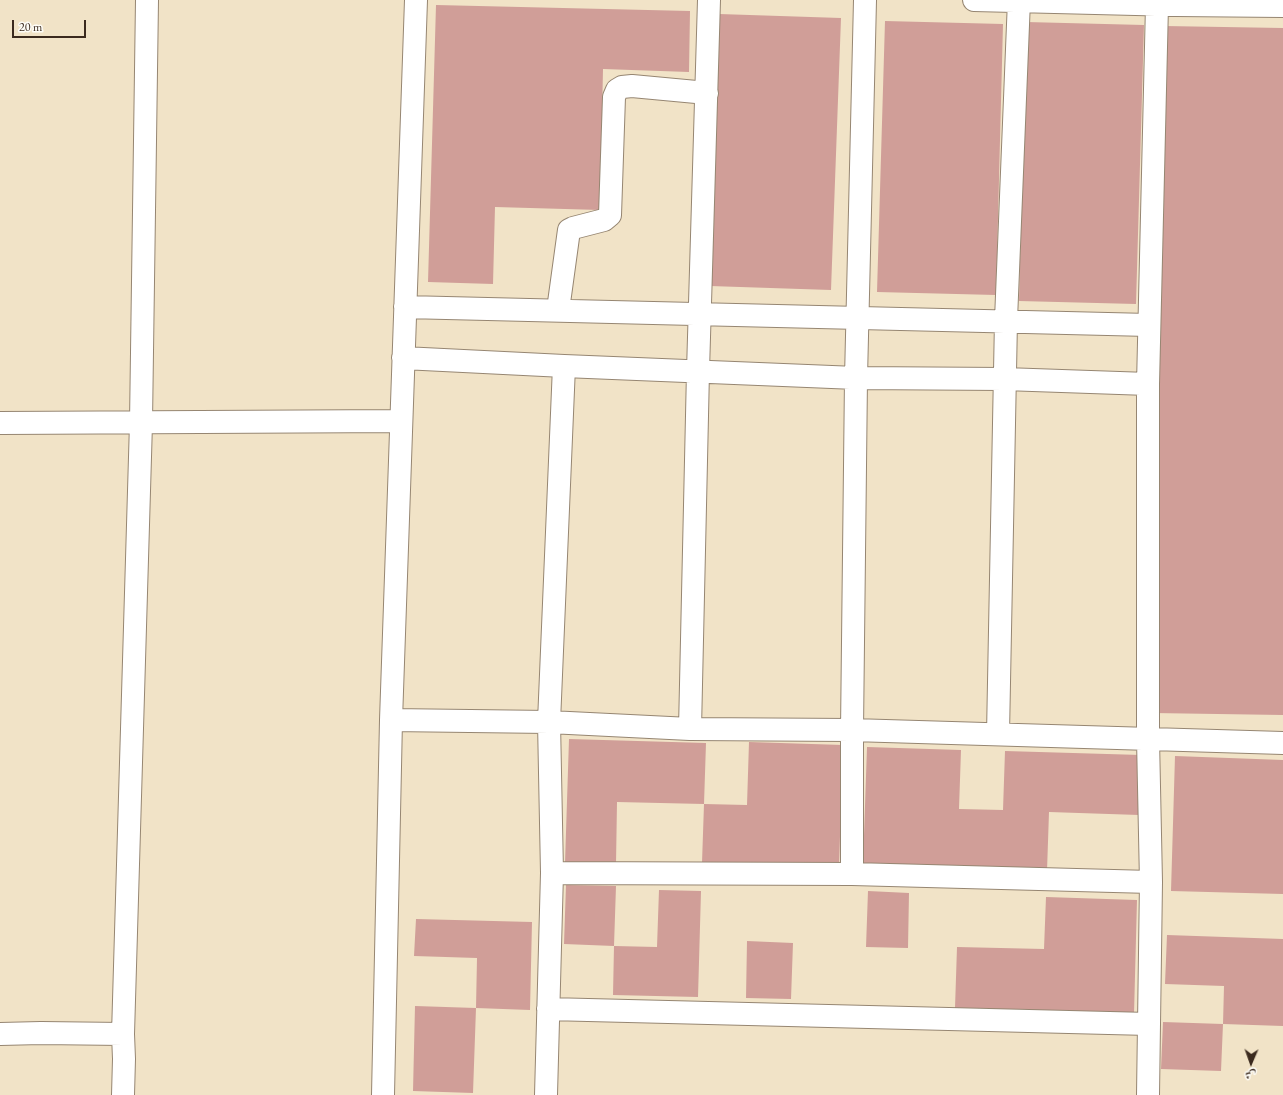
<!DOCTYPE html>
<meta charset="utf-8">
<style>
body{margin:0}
#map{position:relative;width:1283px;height:1095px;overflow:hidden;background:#f1e3c7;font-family:"EB Garamond",Amiri,serif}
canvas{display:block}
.north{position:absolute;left:1231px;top:1043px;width:40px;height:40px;-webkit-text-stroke:3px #fdfcf7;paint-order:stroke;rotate:182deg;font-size:11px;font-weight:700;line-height:16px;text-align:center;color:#3b2a1e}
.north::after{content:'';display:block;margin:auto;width:14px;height:18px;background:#3b2a1e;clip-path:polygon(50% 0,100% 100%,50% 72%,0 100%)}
.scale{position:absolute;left:12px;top:20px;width:74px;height:18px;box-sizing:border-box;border:2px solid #3b2a1e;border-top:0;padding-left:5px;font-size:12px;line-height:14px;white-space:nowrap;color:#3b2a1e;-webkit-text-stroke:3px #fdfcf7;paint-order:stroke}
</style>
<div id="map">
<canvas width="1283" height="1095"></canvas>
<div class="north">ش</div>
<div class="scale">20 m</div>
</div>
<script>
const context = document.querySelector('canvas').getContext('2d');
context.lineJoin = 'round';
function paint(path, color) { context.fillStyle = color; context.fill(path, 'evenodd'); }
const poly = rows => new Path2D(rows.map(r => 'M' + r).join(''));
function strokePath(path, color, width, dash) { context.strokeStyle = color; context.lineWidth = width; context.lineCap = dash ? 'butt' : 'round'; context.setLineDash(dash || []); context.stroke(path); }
paint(poly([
 [436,5,690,11,689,72,603,69,600,210,495,207,493,284,428,282],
 [719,14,841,18,831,290,710,286],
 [885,21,1003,24,996,295,877,292],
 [1026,22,1144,25,1136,304,1019,301],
 [1164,26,1283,28,1283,715,1152,713],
 [569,739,706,743,704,804,747,805,749,742,843,745,839,867,702,863,704,804,617,802,616,864,565,863],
 [867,747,961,750,959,809,1003,810,1005,751,1141,755,1139,815,1049,812,1047,871,863,865],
 [1175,756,1283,760,1283,894,1171,891],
 [566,885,616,886,614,946,564,944],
 [659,890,701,891,698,997,613,995,614,946,657,947],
 [868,891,909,893,908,948,866,947],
 [1046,897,1137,900,1134,1014,955,1008,957,947,1044,949],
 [416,919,532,922,530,1010,476,1008,473,1093,413,1091,415,1006,476,1008,477,958,414,956],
 [1167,935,1283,939,1283,1026,1223,1024,1224,986,1165,984],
 [747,941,793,943,791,999,746,998],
 [1163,1022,1223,1024,1221,1071,1161,1069]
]), '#d09e98');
const minor = poly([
 [974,0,1176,5,1283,6],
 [405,307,1149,325],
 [558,310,569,230,573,228,604,220,610,215,614,97,617,90,622,87,632,86,707,93],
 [403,358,564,366,856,378,1004,379,1148,384],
 [0,423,401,421],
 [391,720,549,722,690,729,852,730,1283,743],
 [690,729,698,371,709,0],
 [998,734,1006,320,1019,0],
 [552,873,852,874,1151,882],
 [852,874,852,730,856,378,865,0],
 [548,1009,1149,1024],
 [0,1034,41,1033,123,1034],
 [123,1095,124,1059,123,1034,141,423,147,0],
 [383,1095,391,720,416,0],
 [546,1095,552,873,549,722,564,366],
 [1148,1095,1151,882,1148,739,1148,384,1157,5]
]);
strokePath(minor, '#968672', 24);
strokePath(minor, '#fff', 22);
</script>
